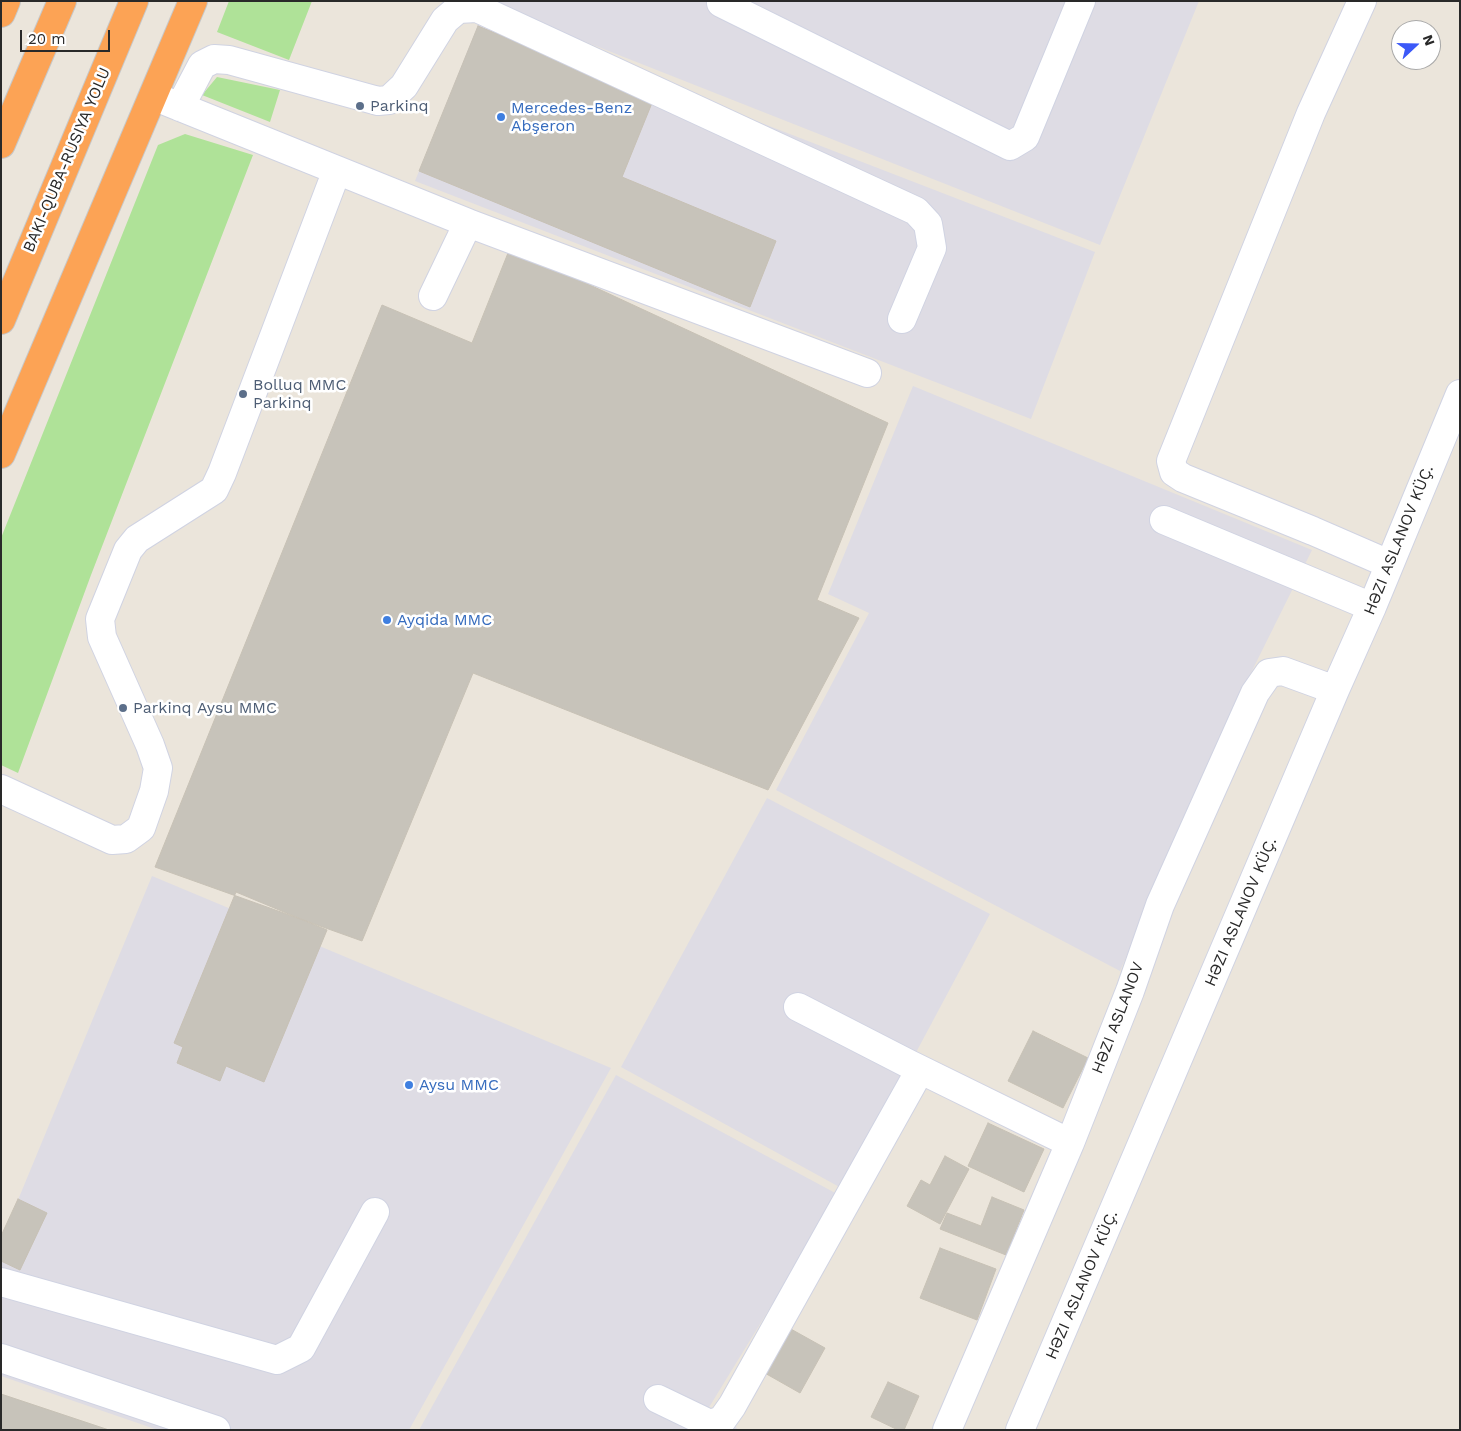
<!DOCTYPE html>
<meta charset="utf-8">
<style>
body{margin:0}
#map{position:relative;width:1461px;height:1431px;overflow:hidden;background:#ebe5db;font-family:"Work Sans",sans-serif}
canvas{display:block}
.frame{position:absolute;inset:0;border:2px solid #292929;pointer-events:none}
.north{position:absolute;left:1391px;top:20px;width:50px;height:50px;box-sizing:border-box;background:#fff;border:1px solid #a9a9a9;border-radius:50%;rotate:69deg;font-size:14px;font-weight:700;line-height:20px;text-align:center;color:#292929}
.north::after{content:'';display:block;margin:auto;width:18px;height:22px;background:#3c59f8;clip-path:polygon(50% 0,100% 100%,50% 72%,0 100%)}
.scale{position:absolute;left:20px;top:30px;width:90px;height:22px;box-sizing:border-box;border:2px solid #292929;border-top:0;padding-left:6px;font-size:15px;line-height:18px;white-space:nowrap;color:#292929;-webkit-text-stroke:4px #fff;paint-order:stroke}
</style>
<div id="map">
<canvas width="1461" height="1431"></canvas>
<div class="frame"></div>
<div class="north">N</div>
<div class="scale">20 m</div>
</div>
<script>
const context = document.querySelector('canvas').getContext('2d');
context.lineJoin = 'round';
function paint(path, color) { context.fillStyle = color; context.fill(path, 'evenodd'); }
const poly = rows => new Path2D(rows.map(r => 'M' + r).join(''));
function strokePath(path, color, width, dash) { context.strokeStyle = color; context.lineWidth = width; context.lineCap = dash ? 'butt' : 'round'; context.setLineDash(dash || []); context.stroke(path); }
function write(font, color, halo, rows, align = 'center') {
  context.font = font + ' "Work Sans",sans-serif'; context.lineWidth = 5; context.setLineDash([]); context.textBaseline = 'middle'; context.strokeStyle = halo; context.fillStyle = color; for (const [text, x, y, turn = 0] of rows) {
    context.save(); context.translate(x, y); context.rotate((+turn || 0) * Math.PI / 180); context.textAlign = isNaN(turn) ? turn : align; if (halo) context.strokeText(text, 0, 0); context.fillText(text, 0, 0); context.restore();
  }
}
paint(poly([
 [482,1,1199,1,1100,245],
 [482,15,1095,252,1031,419,415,181],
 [913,386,1312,550,1236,703,1120,971,776,790,869,613,828,594],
 [767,798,990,914,843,1189,621,1067],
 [152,876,611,1068,409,1430,158,1430,1,1376,1,1241],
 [616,1075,839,1195,708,1409,722,1420,737,1428,736,1430,419,1430]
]), '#dedce4');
paint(poly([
 [229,1,312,1,289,60,217,32],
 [217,77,280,90,270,122,202,95],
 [185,134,253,155,91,575,18,773,1,765,1,538,158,145]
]), '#afe298');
const building = poly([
 [478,26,654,98,622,177,776,241,750,307,419,171,478,26],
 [510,248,888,423,817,600,859,618,768,790,473,673,362,941,155,867,382,305,472,343,510,248],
 [236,892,327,930,264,1082,226,1066,220,1081,177,1063,183,1047,174,1043,236,892],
 [1033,1031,1088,1058,1063,1108,1008,1081,1033,1031],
 [988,1123,1044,1149,1024,1192,968,1166,988,1123],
 [945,1156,969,1169,940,1224,907,1206,921,1180,930,1185,945,1156],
 [992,1197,1024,1210,1006,1255,940,1229,947,1213,981,1226,992,1197],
 [18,1199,47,1213,20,1270,1,1261,1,1236,18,1199],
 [940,1248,996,1269,977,1320,920,1298,940,1248],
 [789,1328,825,1348,800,1393,763,1372,789,1328],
 [888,1382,919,1396,904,1430,898,1430,871,1417,888,1382],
 [1,1394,109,1430,1,1430,1,1394]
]);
paint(building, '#c7c3ba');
strokePath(building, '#c7c1b5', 1);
const minor = poly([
 [1362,1,1311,113,1171,461,1174,472,1183,478,1313,531,1389,564],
 [721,3,1010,146,1025,137,1081,1],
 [163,100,468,223,433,296],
 [180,107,202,65,214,59,229,60,378,101,389,100,404,86,445,20,458,9,477,8,916,211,928,224,932,248,902,319],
 [468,223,867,373],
 [1164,520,1372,607],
 [1,789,112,840,126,839,141,828,154,791,158,768,150,745,102,637,100,619,128,550,137,539,214,490,222,473,337,170],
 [798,1007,909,1064,1070,1143],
 [1,1282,277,1360,301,1348,375,1212],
 [1,1358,216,1430],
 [658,1399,710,1424,722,1420,732,1406,920,1070],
 [947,1430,1070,1143,1130,991,1160,905,1255,693,1269,673,1283,671,1335,690],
 [1020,1430,1335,690,1372,607,1460,394]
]);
const highway = poly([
 [1,13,6,1],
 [1,144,62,1],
 [1,320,134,1],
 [1,454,193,1]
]);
strokePath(minor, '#d0d3e2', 30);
strokePath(highway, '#c7c7c7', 30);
strokePath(minor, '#fff', 28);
strokePath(highway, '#fca355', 28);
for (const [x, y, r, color] of [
 [360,106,5,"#5c6f8a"],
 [501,117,5,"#3f7fe0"],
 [243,394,5,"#5c6f8a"],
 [387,620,5,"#3f7fe0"],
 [123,708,5,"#5c6f8a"],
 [409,1085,5,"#3f7fe0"]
]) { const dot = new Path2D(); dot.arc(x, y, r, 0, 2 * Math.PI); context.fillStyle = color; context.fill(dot); strokePath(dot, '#fff', 2); }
write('16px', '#4e5e75', '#fff', [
 ["Parkinq",370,106],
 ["Bolluq MMC",253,385],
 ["Parkinq",253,403],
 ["Parkinq Aysu MMC",133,708]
], 'left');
write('16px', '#366cbe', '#fff', [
 ["Mercedes-Benz",511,108],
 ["Abşeron",511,126],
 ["Ayqida MMC",397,620],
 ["Aysu MMC",419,1085]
], 'left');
write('16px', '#292929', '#fff', [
 ["BAKI-QUBA-RUSIYA YOLU",67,160,-67],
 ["HƏZI ASLANOV KÜÇ.",1399,540,-68],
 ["HƏZI ASLANOV KÜÇ.",1241,912,-67],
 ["HƏZI ASLANOV",1118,1018,-69],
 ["HƏZI ASLANOV KÜÇ.",1082,1285,-67]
]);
</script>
